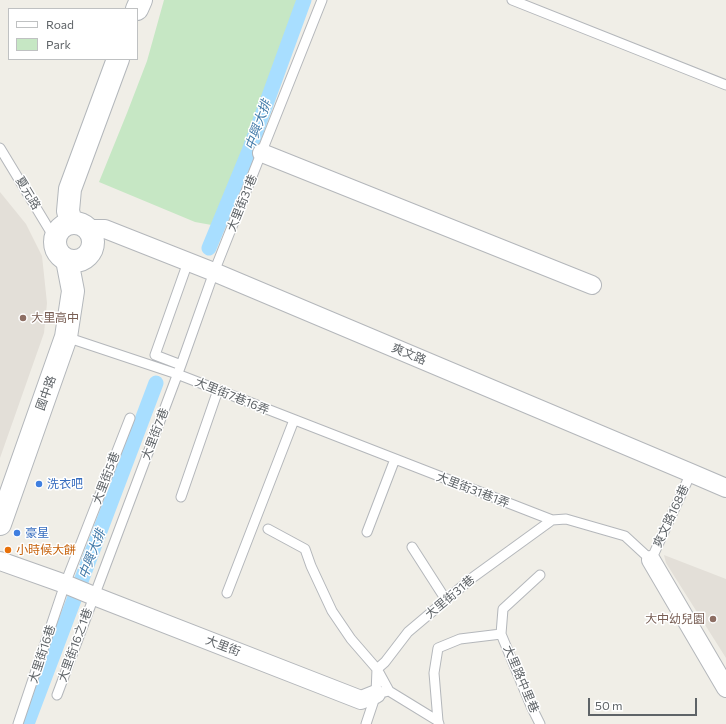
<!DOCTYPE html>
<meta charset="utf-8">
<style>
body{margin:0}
#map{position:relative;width:726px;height:724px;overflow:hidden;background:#f0eee7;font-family:Commissioner,sans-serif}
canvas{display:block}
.legend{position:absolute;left:8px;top:8px;width:130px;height:52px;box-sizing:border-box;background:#fff;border:1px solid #bfc1c2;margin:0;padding:5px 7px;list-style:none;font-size:12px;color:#5e6367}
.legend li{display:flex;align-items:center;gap:8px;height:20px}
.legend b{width:20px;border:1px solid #bfc1c2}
.scale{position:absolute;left:588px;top:698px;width:109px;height:18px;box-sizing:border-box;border:2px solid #5e6367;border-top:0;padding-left:5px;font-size:12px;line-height:14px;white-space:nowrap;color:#5e6367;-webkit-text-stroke:3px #fff;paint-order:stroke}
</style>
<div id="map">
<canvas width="726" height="724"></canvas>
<ul class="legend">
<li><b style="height:5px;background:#fff"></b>Road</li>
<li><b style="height:11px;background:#c6e7c4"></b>Park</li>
</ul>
<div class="scale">50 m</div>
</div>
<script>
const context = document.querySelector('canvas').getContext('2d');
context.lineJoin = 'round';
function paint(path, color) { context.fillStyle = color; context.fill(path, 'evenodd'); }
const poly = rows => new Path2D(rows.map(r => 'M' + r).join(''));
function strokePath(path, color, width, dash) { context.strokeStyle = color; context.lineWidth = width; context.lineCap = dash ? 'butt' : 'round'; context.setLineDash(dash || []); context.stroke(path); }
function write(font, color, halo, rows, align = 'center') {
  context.font = font + ' Commissioner,"Noto Sans TC",sans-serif'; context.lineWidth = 3; context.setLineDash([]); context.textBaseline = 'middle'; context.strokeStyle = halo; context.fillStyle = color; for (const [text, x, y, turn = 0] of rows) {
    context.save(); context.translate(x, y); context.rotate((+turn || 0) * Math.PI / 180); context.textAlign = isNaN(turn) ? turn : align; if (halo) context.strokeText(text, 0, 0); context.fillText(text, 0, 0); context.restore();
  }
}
paint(poly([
 [0,192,26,224,42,256,47,303,44,333,0,458],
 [664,555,726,579,726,658,666,563]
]), '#e3dfd8');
paint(poly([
 [164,0,300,0,217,226,195,222,99,182,127,113,147,61]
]), '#c6e7c4');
strokePath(poly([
 [209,248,249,151,304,0],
 [27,724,156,383]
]), '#a8deff', 15);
const lane = poly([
 [512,0,726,85],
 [0,148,55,239],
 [66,337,177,374,552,520,566,519,625,536,651,560,691,473],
 [181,365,155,355,188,262],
 [181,497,218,390],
 [268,529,305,549,311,566,332,611,351,639,377,669,389,691],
 [367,532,395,459],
 [412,547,446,600],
 [540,575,503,609,501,634,531,706,540,724],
 [227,593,294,420],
 [385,692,389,691,438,721,439,724],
 [57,695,181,365,214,272,322,0],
 [438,721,434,673,438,648,460,639,501,634],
 [18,724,65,584,130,418],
 [366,724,376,694,377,669,385,662,408,632,472,578,552,520]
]);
const street = poly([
 [262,153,592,285],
 [90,229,105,229,214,272,691,473,726,488],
 [651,560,726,688],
 [0,561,65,584,94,596,361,700,376,694]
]);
const secondary = poly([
 [137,9,141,0],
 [71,222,68,211,70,189,118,59],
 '55 242a19 19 0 1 1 38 0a19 19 0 1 1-38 0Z',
 [0,524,66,337,73,291,67,260]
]);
strokePath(lane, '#b4b7bb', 11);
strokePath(street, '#b4b7bb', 20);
strokePath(secondary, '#b3b7bb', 24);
strokePath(lane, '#fff', 9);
strokePath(street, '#fff', 18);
strokePath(secondary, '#fff', 22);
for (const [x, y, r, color] of [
 [23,318,4,"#8d6e63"],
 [39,484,4,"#3f7fe0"],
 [17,533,4,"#3f7fe0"],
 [8,550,4,"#e8710a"],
 [713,619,4,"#8d6e63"]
]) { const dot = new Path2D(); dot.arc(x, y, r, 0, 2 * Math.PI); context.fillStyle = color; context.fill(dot); strokePath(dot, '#fff', 1.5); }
write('12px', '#5e6367', '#fff', [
 ["夏元路",28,193,59],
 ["大里街31巷",242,203,-68],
 ["爽文路",409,354,23],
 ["國中路",46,393,-70],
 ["大里街7巷16弄",232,396,22],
 ["大里街7巷",155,434,-69],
 ["大里街5巷",106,478,-69],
 ["大里街31巷1弄",473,490,21],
 ["爽文路168巷",671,516,-65],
 ["大里街31巷",450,597,-40],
 ["大里街16之1巷",75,645,-70],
 ["大里街",223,646,21],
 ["大里街16巷",42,654,-72],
 ["大里路中里巷",521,679,67]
]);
write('12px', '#785e54', '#fff', [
 ["大里高中",31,318],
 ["大中幼兒園",705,619,"right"]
], 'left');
write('12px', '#366cbe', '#fff', [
 ["洗衣吧",47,484],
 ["豪星",25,533]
], 'left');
write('12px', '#c56008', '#fff', [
 ["小時候大餅",16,550]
], 'left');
write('italic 13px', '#417aa9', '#fff', [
 ["中興大排",258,125,-70],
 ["中興大排",92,554,-69]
]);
</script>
